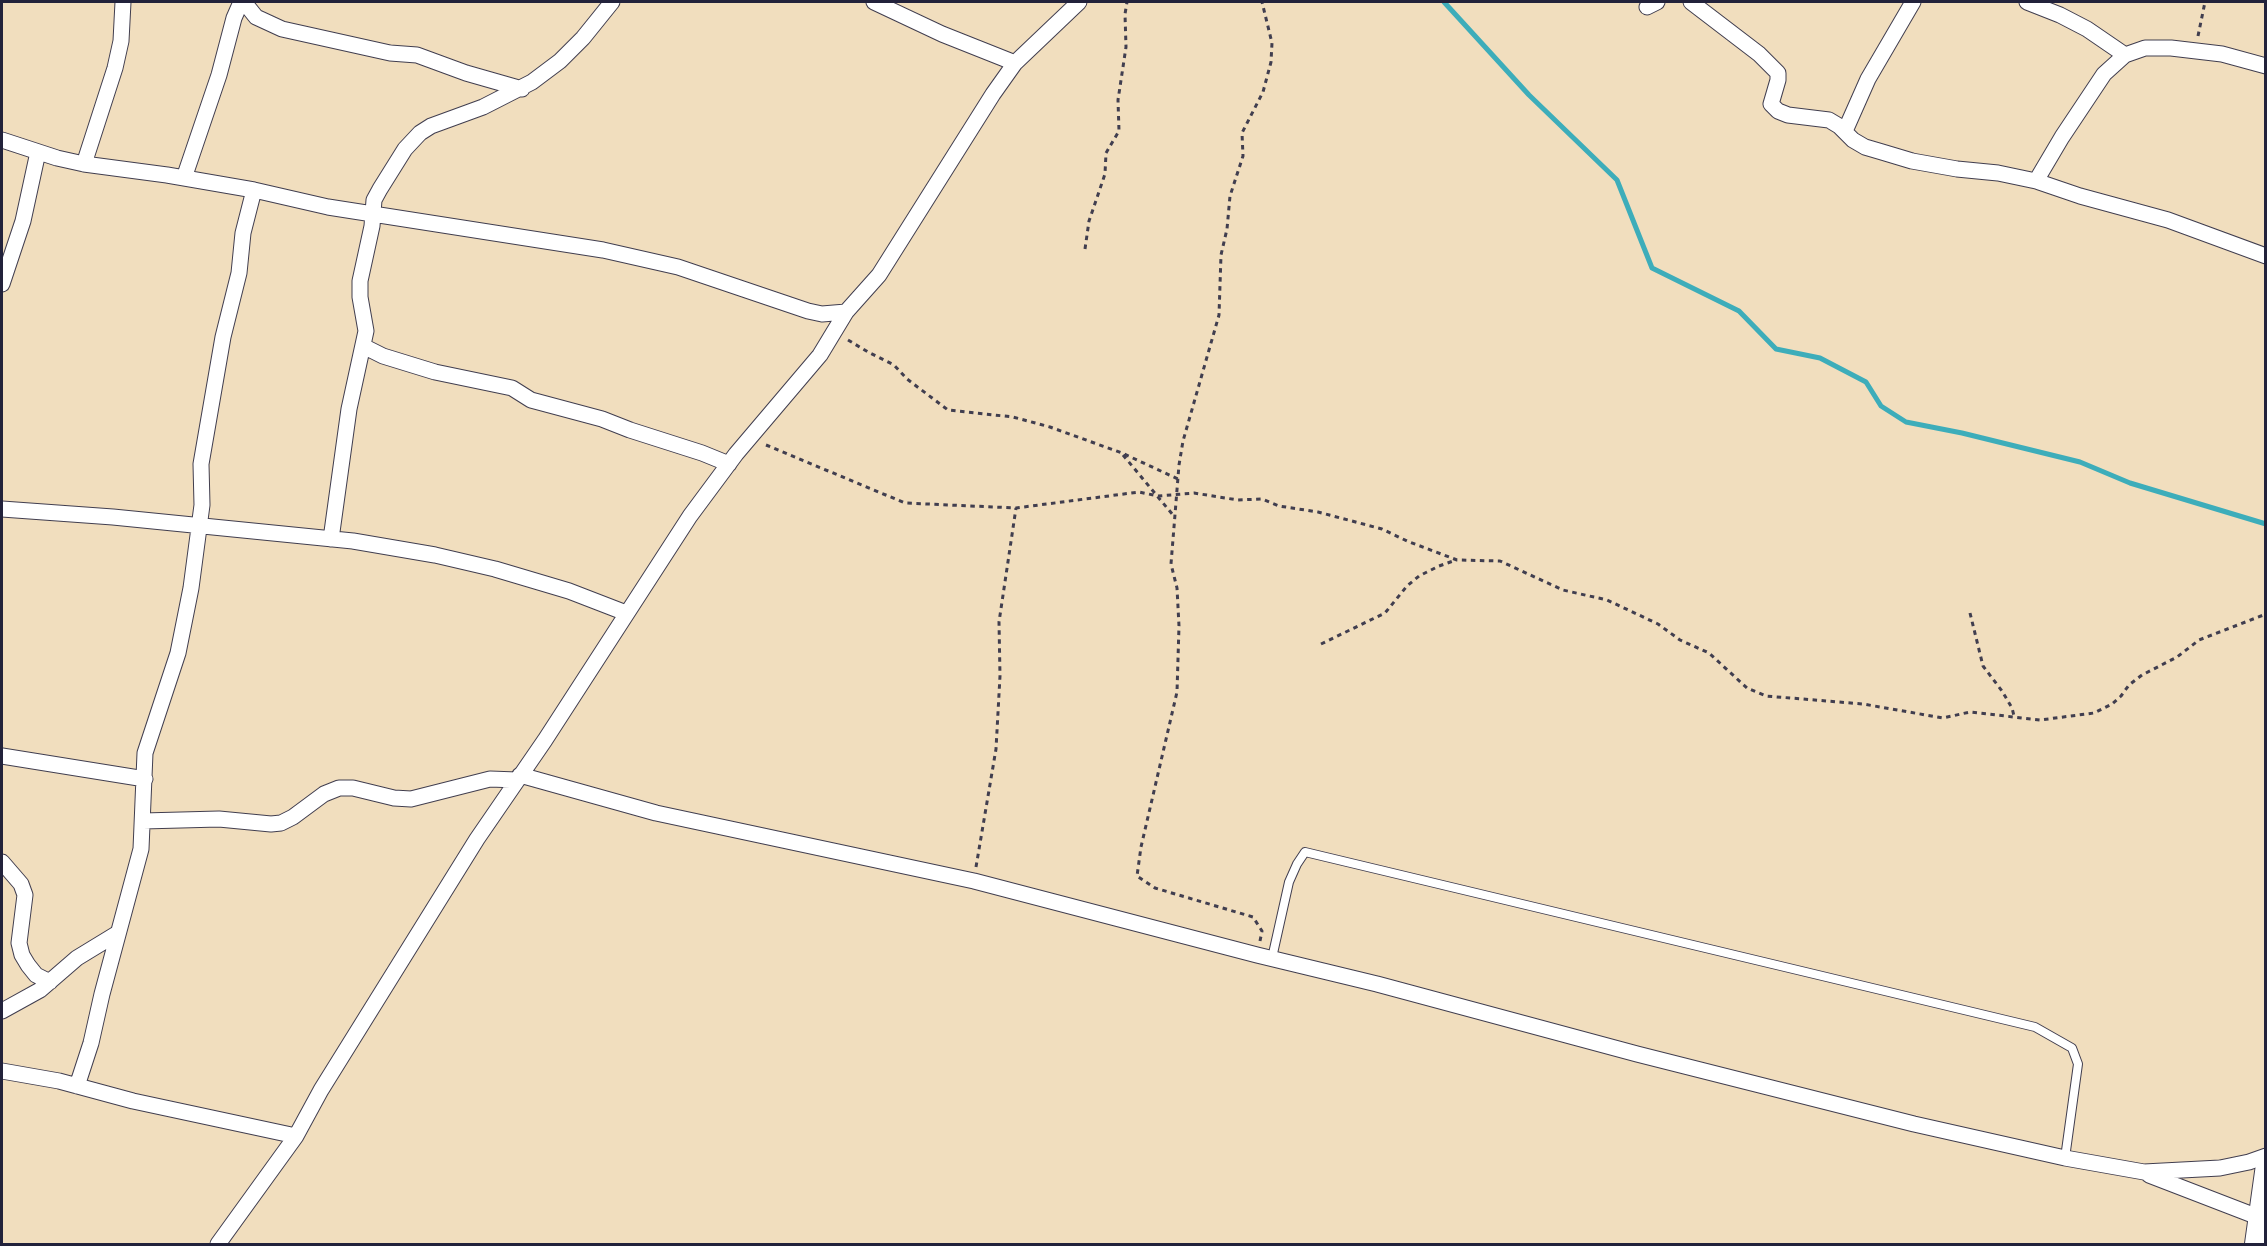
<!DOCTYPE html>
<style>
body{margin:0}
#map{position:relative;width:2267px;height:1246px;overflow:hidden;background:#f1debe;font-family:Dekko,sans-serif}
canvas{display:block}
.frame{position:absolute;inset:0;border:3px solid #22223b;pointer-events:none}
</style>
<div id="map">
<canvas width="2267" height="1246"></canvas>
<div class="frame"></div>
</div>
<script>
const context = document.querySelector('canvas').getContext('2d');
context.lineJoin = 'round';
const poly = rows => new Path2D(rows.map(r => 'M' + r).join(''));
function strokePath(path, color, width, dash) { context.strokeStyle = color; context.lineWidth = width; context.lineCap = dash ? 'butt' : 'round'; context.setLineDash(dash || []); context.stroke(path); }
strokePath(poly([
 [1444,2,1529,95,1617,180,1652,268,1739,311,1776,349,1820,358,1866,382,1881,406,1906,422,1962,433,2080,462,2130,483,2266,524]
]), '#3dadba', 5);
const service = poly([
 [1272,958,1289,882,1297,864,1305,852,2035,1027,2072,1048,2078,1064,2065,1158]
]);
const minor = poly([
 [244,2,256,17,282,29,390,53,417,55,466,73,522,89],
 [874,2,942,34,1015,63],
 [1691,2,1759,54,1778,73,1778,80,1771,104,1778,111,1788,115,1829,120,1839,126,1853,140,1865,147,1882,152,1912,161,1957,169,1998,173,2036,181,2080,196,2168,220,2266,256],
 [2027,2,2060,15,2087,29,2125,55],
 [1647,7,1657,2],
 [1845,131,1868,79,1913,2],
 [2,140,57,158,84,164,167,175,254,190,328,207,603,250,678,267,808,311,822,314,846,312],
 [84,164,115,68,121,41,123,2],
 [184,178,219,75,234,18,241,2],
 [2036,181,2062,137,2104,74,2125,55,2145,48,2171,48,2222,54,2266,66],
 [2,284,23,221,38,152],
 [363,346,383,356,435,372,512,388,531,400,602,419,630,430,702,453,729,464],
 [2,509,113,517,353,541,435,555,495,569,569,591,626,613],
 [331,539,349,409,366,331,360,297,360,281,372,226,374,200,380,189,405,149,420,133,431,126,483,107,532,82,560,61,583,38,612,2],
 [2,756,145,779],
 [520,775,656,813,974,881,1257,955,1377,984,1637,1054,1914,1124,2065,1158,2144,1172,2220,1168,2249,1162,2266,1156],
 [143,821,219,819,271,824,281,823,293,817,324,794,339,788,353,788,394,798,411,799,490,779,517,780],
 [2,862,21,884,25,895,19,943,22,955,28,965,36,975,50,982],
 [2,1011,40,990,77,958,118,933],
 [2,1071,59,1081,133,1101,296,1136],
 [77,1086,91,1043,102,994,141,849,145,753,178,653,191,588,202,505,201,464,223,337,239,273,243,233,254,190],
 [2149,1175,2258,1217],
 [218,1244,296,1136,321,1090,477,839,545,740,690,516,736,454,820,355,846,312,879,275,993,94,1015,63,1079,2]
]);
const tertiary = poly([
 [2255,1244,2266,1165]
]);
strokePath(service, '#413e4f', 10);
strokePath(minor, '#413e4f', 17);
strokePath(tertiary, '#413e4f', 22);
strokePath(poly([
 [2198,36,2205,2],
 [1085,249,1089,221,1105,174,1106,153,1119,131,1118,100,1126,47,1125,14,1127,2],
 [848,340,868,352,894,365,907,379,948,410,1013,417,1050,427,1122,453,1178,479],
 [766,445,905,503,1016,508,1139,492,1158,496,1194,493,1238,500,1262,499,1279,506,1318,512,1382,529,1407,541,1457,560,1500,561,1563,590,1607,600,1658,624,1680,640,1709,653,1747,688,1766,696,1863,704,1943,718,1970,712,2040,720,2094,713,2112,704,2121,696,2129,685,2142,675,2177,657,2199,640,2266,614],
 [1123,455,1173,515],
 [1970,613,1983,666,2002,691,2012,708,2014,716],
 [1321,644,1385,613,1407,586,1419,576,1439,566,1456,560],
 [976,867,996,749,1000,676,999,622,1016,508],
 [1260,941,1262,931,1253,917,1155,888,1137,876,1141,847,1177,692,1179,626,1177,588,1171,564,1179,465,1183,441,1219,315,1221,255,1227,229,1230,196,1243,156,1242,133,1263,92,1271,62,1272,43,1262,2]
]), '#413e4f', 3, [4.5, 4.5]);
strokePath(service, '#fff', 8);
strokePath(minor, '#fff', 15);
strokePath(tertiary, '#fff', 20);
</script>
